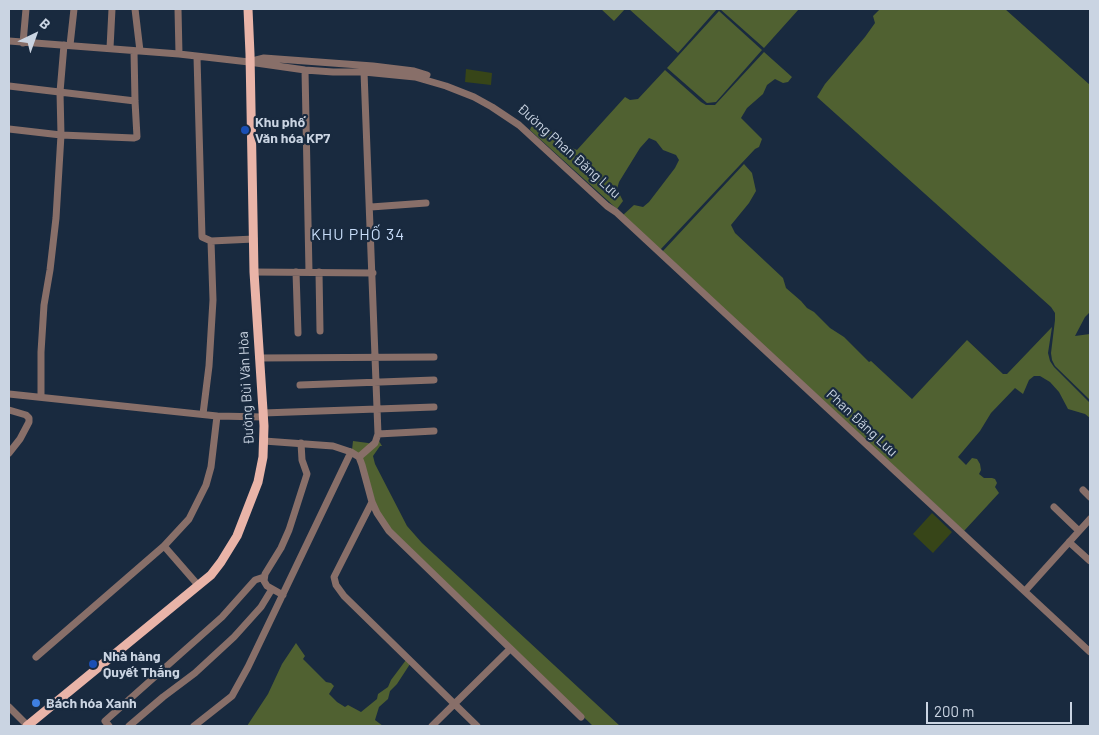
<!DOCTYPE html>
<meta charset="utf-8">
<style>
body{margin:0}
#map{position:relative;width:1099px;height:735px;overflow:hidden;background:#192a3f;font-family:Barlow,sans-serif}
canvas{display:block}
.frame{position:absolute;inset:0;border:10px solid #cad4e2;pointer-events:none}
.north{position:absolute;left:10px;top:10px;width:50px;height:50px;-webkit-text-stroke:4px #192a3f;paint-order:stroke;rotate:42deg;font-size:14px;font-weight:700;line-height:20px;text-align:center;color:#cad4e2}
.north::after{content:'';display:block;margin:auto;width:18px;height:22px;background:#cad4e2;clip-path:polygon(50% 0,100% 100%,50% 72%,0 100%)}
.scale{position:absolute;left:926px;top:702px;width:146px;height:22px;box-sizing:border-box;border:2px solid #cad4e2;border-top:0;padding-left:6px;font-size:15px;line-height:18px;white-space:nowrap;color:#cad4e2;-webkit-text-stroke:4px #192a3f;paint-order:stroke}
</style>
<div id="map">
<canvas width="1099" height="735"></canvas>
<div class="frame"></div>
<div class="north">B</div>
<div class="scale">200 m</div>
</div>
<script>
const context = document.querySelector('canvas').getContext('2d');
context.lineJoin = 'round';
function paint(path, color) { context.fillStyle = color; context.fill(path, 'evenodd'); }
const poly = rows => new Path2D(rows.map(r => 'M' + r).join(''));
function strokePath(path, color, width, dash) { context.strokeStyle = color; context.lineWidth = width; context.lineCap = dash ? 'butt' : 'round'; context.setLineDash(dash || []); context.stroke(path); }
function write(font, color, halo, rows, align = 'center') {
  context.font = font + ' Barlow,sans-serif'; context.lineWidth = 4.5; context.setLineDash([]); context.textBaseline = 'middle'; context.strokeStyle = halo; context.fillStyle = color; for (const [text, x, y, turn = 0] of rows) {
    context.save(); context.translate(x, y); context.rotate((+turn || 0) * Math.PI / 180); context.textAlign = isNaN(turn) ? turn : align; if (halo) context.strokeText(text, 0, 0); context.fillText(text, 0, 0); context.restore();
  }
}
paint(poly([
 [466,69,492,73,491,85,465,82],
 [932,513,952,532,933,553,913,534]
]), '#374518');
paint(poly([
 [601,9,625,9,614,21],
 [629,9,717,9,678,53],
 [720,9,799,9,764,48],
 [880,9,1005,9,1090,85,1090,312,1085,317,1075,336,1090,334,1090,400,1055,366,1052,360,1051,353,1055,320,1055,313,1051,307,817,97,825,84,865,37,875,23,873,16],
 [719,11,762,50,716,102,707,103,667,68],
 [764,52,792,77,788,82,783,83,775,79,767,85,763,94,747,108,741,118,762,139,759,147,755,149,660,250,623,215,634,205,643,207,649,202,675,168,679,160,676,155,663,150,656,141,649,138,640,148,619,182,617,189,623,201,617,209,530,130,531,127,536,123,545,126,572,148,577,150,625,97,630,100,638,99,665,70,701,102,706,105,715,105],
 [744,164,752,173,756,191,749,203,731,225,735,233,783,278,786,288,801,301,807,308,814,312,830,328,844,337,869,362,871,361,912,399,967,340,1003,374,1007,374,1052,327,1048,353,1050,361,1054,367,1090,403,1090,418,1085,414,1068,409,1059,392,1050,382,1040,376,1034,376,1029,380,1023,394,1015,388,991,413,980,431,958,457,966,465,972,458,977,459,980,464,981,470,979,474,984,478,992,478,995,479,997,483,995,487,999,493,964,531,662,252],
 [353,441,368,443,375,446,379,441,382,446,380,446,373,456,375,464,407,526,422,543,620,726,593,726,390,530,378,512,364,464,352,450],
 [296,643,305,656,303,659,326,682,331,683,334,686,329,694,337,702,345,707,348,705,361,712,377,699,378,694,388,687,391,680,406,660,410,664,397,684,390,691,388,699,379,707,375,720,383,726,247,726,268,694,282,664]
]), '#506131');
strokePath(poly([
 [135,9,140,51],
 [178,9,179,54],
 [9,41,179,54,249,62,305,70,333,72,364,72,415,77,446,86,474,97,492,107,519,125,607,206,616,212,1090,652],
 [23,43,26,9],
 [70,45,74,9],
 [110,48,112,9],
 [197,57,202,237,211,241,254,239],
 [252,61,264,58,373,66,414,71,427,75],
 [305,70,309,272],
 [9,86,135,101],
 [9,129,61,135,134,138,137,137,135,101,134,51],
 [371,207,426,203],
 [254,272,373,273],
 [296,272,298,333],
 [319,272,320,331],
 [259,358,434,357],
 [300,385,434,380],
 [9,394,217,416,264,417],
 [41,396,41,352,44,305,50,270,56,218,61,135,60,92,64,45],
 [9,410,26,415,29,418,29,422,20,439,9,453],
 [263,413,434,407],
 [203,414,209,366,213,300,211,241],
 [378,434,434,431],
 [264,441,333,446,351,452,359,457,362,465,372,502,377,513,389,531,581,717],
 [359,457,375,443,378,434,364,72],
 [1083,490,1090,497],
 [372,502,334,577,336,585,344,596,477,726],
 [1054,507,1079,531],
 [1069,542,1090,561],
 [164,546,198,585],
 [1025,591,1090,519],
 [283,595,267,586,264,581,265,574,281,548,289,530,307,474,302,460,301,443],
 [36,657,164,546,189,519,206,485,211,467,217,416],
 [9,707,28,726],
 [109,726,105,721,222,617,255,580,264,577],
 [129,726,163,697,195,673,234,637,261,607,272,589],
 [194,726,232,696,248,667,351,452],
 [432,726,510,649]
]), '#886f69', 7);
strokePath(poly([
 [27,726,211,575,221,562,237,536,258,482,263,457,264,426,254,272,250,54,248,9]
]), '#e9b4a8', 9);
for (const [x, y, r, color] of [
 [245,130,5,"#1a4fb4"],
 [93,664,5,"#1a4fb4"],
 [36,703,5,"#3f7fe0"]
]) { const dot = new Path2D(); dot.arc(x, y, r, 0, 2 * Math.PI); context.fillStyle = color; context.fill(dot); strokePath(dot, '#192a3f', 2); }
write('bold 14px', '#cad4e2', '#192a3f', [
 ["Khu phố",255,122],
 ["Văn hóa KP7",255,138],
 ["Nhà hàng",103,656],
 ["Quyết Thắng",103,672],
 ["Bách hóa Xanh",46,703]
], 'left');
write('14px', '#cad4e2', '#192a3f', [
 ["Đường Phan Đăng Lưu",569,151,42],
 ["Đường Bùi Văn Hòa",246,388,-93],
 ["Phan Đăng Lưu",862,423,43]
]);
context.letterSpacing = '1px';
write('16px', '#c8ddf9', '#192a3f', [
 ["KHU PHỐ 34",358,235]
]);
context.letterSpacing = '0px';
</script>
